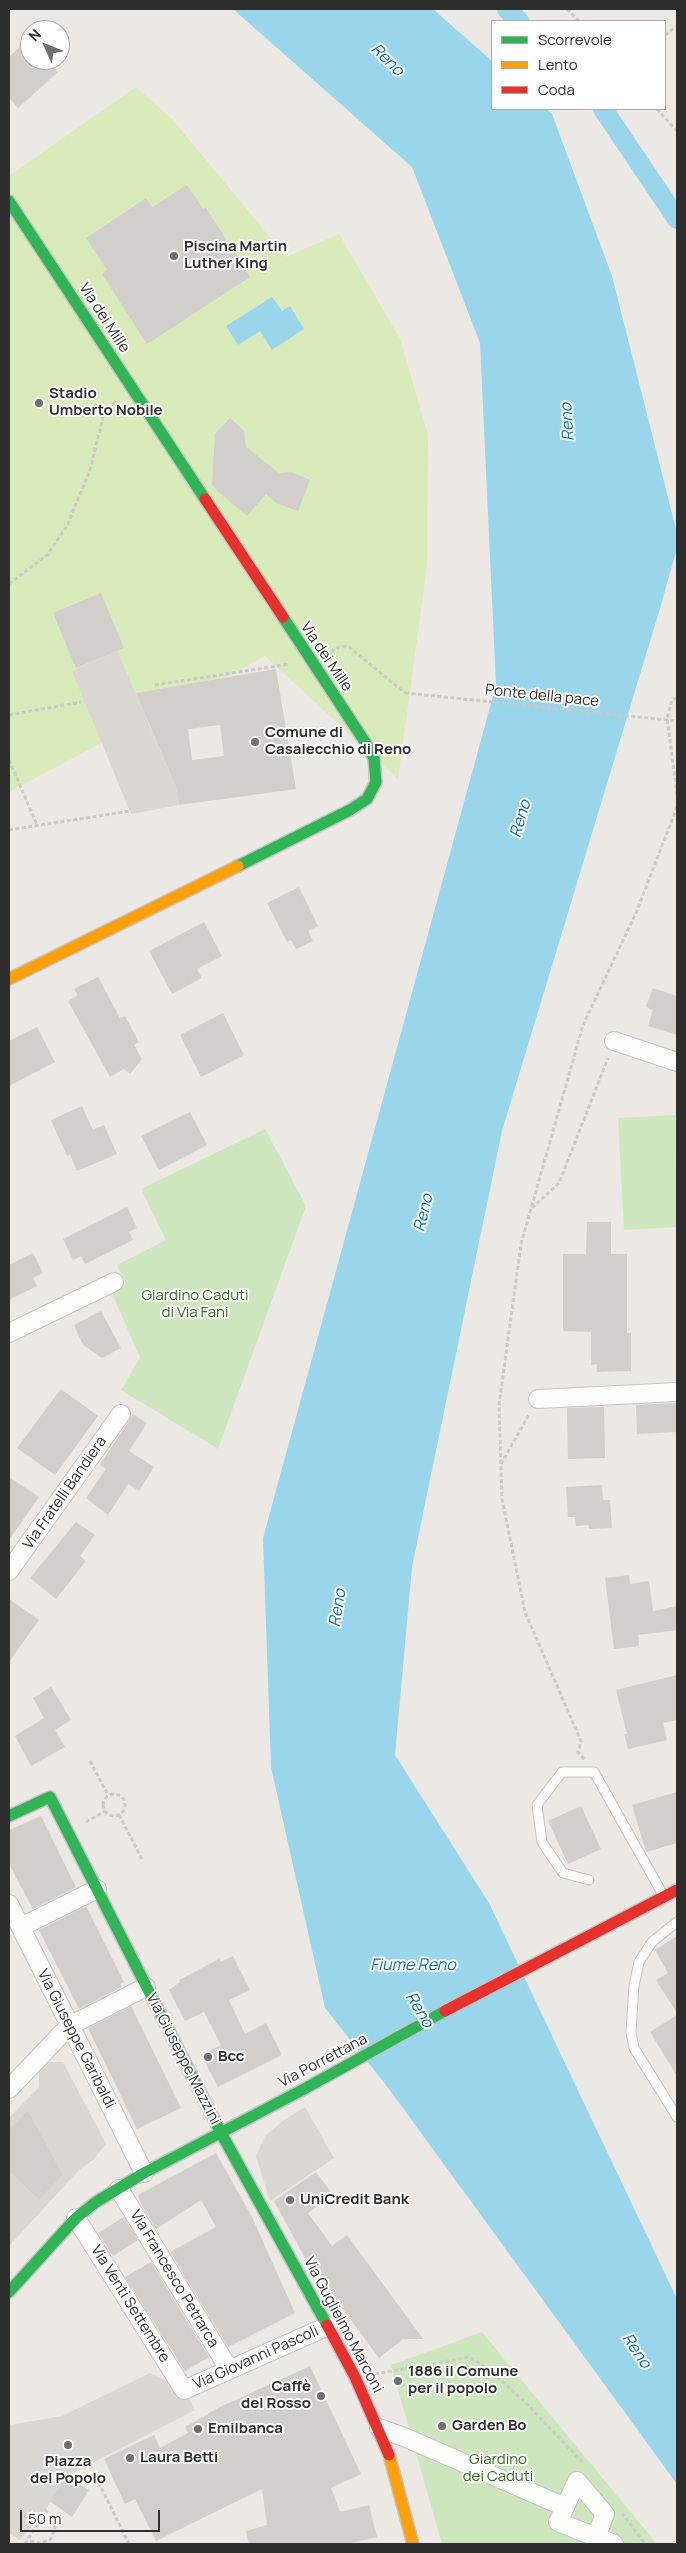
<!DOCTYPE html>
<meta charset="utf-8">
<style>
body{margin:0}
#map{position:relative;width:686px;height:2553px;overflow:hidden;background:#ece8e4;font-family:Manrope,sans-serif}
canvas{display:block}
.frame{position:absolute;inset:0;border:10px solid #2e2e2e;pointer-events:none}
.legend{position:absolute;left:491px;top:20px;width:175px;height:90px;box-sizing:border-box;background:#fff;border:1px solid #ababab;margin:0;padding:6px 9px;list-style:none;font-size:15px;color:#2e2e2e}
.legend li{display:flex;align-items:center;gap:10px;height:25px}
.legend b{width:25px;border:1px solid #ababab}
.north{position:absolute;left:20px;top:20px;width:50px;height:50px;box-sizing:border-box;background:#fff;border:1px solid #ababab;border-radius:50%;rotate:314deg;font-size:14px;font-weight:700;line-height:20px;text-align:center;color:#2e2e2e}
.north::after{content:'';display:block;margin:auto;width:18px;height:22px;background:#706f6e;clip-path:polygon(50% 0,100% 100%,50% 72%,0 100%)}
.scale{position:absolute;left:20px;top:2510px;width:140px;height:22px;box-sizing:border-box;border:2px solid #2e2e2e;border-top:0;padding-left:6px;font-size:15px;line-height:18px;white-space:nowrap;color:#2e2e2e;-webkit-text-stroke:4px #fff;paint-order:stroke}
</style>
<div id="map">
<canvas width="686" height="2553"></canvas>
<div class="frame"></div>
<ul class="legend">
<li><b style="height:6px;background:#30b455"></b>Scorrevole</li>
<li><b style="height:6px;background:#ff9f0a"></b>Lento</li>
<li><b style="height:6px;background:#e5322d"></b>Coda</li>
</ul>
<div class="north">N</div>
<div class="scale">50 m</div>
</div>
<script>
const context = document.querySelector('canvas').getContext('2d');
context.lineJoin = 'round';
function paint(path, color) { context.fillStyle = color; context.fill(path, 'evenodd'); }
const poly = rows => new Path2D(rows.map(r => 'M' + r).join(''));
function strokePath(path, color, width, dash) { context.strokeStyle = color; context.lineWidth = width; context.lineCap = dash ? 'butt' : 'round'; context.setLineDash(dash || []); context.stroke(path); }
function write(font, color, halo, rows, align = 'center') {
  context.font = font + ' Manrope,sans-serif'; context.lineWidth = 4; context.setLineDash([]); context.textBaseline = 'middle'; context.strokeStyle = halo; context.fillStyle = color; for (const [text, x, y, turn = 0] of rows) {
    context.save(); context.translate(x, y); context.rotate((+turn || 0) * Math.PI / 180); context.textAlign = isNaN(turn) ? turn : align; if (halo) context.strokeText(text, 0, 0); context.fillText(text, 0, 0); context.restore();
  }
}
paint(poly([
 [675,1115,677,1227,624,1230,618,1118],
 [265,1129,306,1206,218,1449,121,1390,140,1358,112,1293,126,1284,117,1265,166,1240,141,1189],
 [482,2332,657,2544,442,2544,391,2365]
]), '#cee6be');
paint(poly([
 [136,87,173,120,286,257,339,234,400,339,428,435,427,566,398,779,265,656,9,792,9,176]
]), '#d9eabb');
paint(poly([
 [117,651,176,787,179,805,131,814,72,671],
 [39,2062,63,2062,106,2144,93,2160,79,2170,9,2246,9,2171,39,2200,63,2175,28,2110,9,2130,9,2118,39,2087],
 [305,2107,334,2158,270,2201,256,2156,265,2136,284,2120],
 [150,2373,184,2390,195,2410,67,2476,45,2510,20,2540,9,2533,9,2425,62,2416]
]), '#dad6d2');
paint(poly([
 [233,9,433,9,492,61,492,109,546,109,552,114,612,276,677,533,677,548,661,605,502,1131,412,1567,395,1755,489,1903,677,2299,677,2484,389,2089,325,2008,271,1767,263,1538,496,685,480,343,412,167],
 [272,297,282,311,290,306,304,329,272,350,260,331,238,345,226,326]
]), '#99d6ec');
strokePath(poly([
 [507,9,519,21],
 [603,109,677,219]
]), '#99d6ec', 20);
paint(poly([
 [30,38,30,60,47,60,58,72,18,108,9,98,9,57],
 [187,185,203,209,206,208,250,277,147,344,102,274,107,270,86,238,146,198,152,207],
 [230,418,244,431,246,447,279,473,291,472,310,480,298,511,276,503,266,494,247,516,215,489,212,484,215,434],
 [101,593,124,648,76,668,53,613],
 [276,669,296,789,179,805,176,787,136,693],
 [220,725,224,756,192,760,188,729],
 [299,887,318,926,308,931,313,941,296,949,291,940,287,942,267,903],
 [204,922,222,956,197,969,202,978,172,994,149,951],
 [98,977,120,1018,125,1016,139,1042,134,1045,142,1059,130,1074,124,1069,110,1077,68,1001,78,995,74,989],
 [653,988,677,996,677,1035,648,1026,653,1010,646,1007],
 [223,1013,244,1055,201,1077,180,1035],
 [37,1027,55,1062,9,1086,9,1041],
 [82,1106,93,1130,104,1125,117,1154,77,1171,70,1154,67,1156,51,1120],
 [190,1112,207,1145,159,1170,141,1136],
 [127,1207,137,1228,129,1232,133,1240,85,1264,81,1256,73,1260,63,1239],
 [587,1222,611,1222,611,1254,627,1254,627,1333,631,1333,631,1371,597,1372,597,1364,591,1365,591,1332,563,1331,563,1254,586,1254],
 [33,1253,43,1273,33,1278,37,1286,9,1300,9,1265],
 [101,1311,121,1348,102,1358,83,1345,74,1325],
 [61,1389,98,1416,55,1475,17,1448],
 [677,1403,677,1432,637,1434,636,1405],
 [604,1407,605,1458,568,1459,567,1408],
 [133,1414,147,1423,129,1451,154,1467,139,1491,128,1484,108,1515,86,1498,106,1469,100,1465],
 [9,1477,39,1497,9,1540],
 [602,1485,603,1500,610,1500,612,1528,589,1529,589,1525,576,1526,575,1517,568,1517,566,1487],
 [76,1522,95,1535,80,1556,86,1561,56,1599,30,1578],
 [629,1575,630,1584,649,1581,653,1611,677,1606,677,1630,638,1635,639,1646,614,1649,605,1578],
 [9,1599,39,1620,9,1662],
 [677,1675,677,1720,663,1723,667,1740,628,1749,624,1734,627,1734,616,1690],
 [51,1687,71,1720,55,1730,65,1747,31,1766,15,1736,44,1718,33,1698],
 [677,1792,677,1843,646,1852,632,1805],
 [581,1806,601,1849,568,1864,548,1821],
 [41,1816,76,1887,33,1909,9,1864,9,1830],
 [86,1906,124,1982,120,1984,122,1987,79,2009,39,1930],
 [677,1936,677,2013,656,1980,668,1973,655,1950],
 [233,1956,250,1990,229,2000,245,2034,266,2023,282,2055,218,2087,201,2055,221,2045,204,2012,185,2021,169,1990,180,1982,179,1980,219,1959,221,1962],
 [131,2006,181,2108,137,2129,88,2028],
 [677,2015,677,2076,650,2032],
 [28,2110,63,2175,39,2200,9,2171,9,2130],
 [216,2153,252,2217,295,2313,228,2347,170,2252,216,2227,201,2200,156,2229,142,2206,138,2195],
 [316,2172,333,2195,308,2213,332,2246,347,2235,423,2339,403,2339,379,2358,305,2258,274,2201],
 [124,2217,138,2240,113,2256,98,2233],
 [151,2262,209,2357,185,2371,125,2277],
 [310,2366,361,2474,331,2488,340,2512,369,2505,377,2537,347,2544,249,2544,246,2531,267,2525,262,2489,156,2541,135,2499,125,2504,104,2459,154,2435,160,2448,188,2433,185,2427,220,2407],
 [67,2476,89,2490,72,2517,50,2501]
]), '#d1cecb');
const lane = poly([
 [589,1880,563,1873,542,1842,537,1805,562,1772,594,1772,662,1893],
 [677,1922,652,1942,639,1962,634,1986,631,2032,634,2048,677,2117]
]);
const street = poly([
 [614,1041,677,1062],
 [9,1333,114,1282],
 [538,1399,677,1392],
 [9,1571,121,1414],
 [9,1904,144,2173],
 [21,1927,97,1889],
 [9,2089,69,2026,146,1987],
 [119,2189,229,2369],
 [76,2218,184,2390,328,2326],
 [379,2428,404,2437,565,2507,558,2522,614,2544],
 [565,2507,577,2481,605,2514,596,2537]
]);
const fast = poly([
 [9,201,205,499],
 [238,866,350,810,367,799,376,782,374,758,365,742,283,617],
 [9,1816,50,1797,220,2131,327,2325],
 [9,2292,76,2218,96,2202,144,2173,306,2088,445,2011]
]);
const slow = poly([
 [9,979,238,866],
 [389,2455,413,2544]
]);
const jam = poly([
 [205,499,283,617],
 [445,2011,677,1890],
 [327,2325,355,2377,389,2455]
]);
strokePath(lane, '#c5c4c5', 11);
strokePath(street, '#c5c4c5', 20);
strokePath(fast, '#c5c4c5', 14);
strokePath(slow, '#c5c4c5', 14);
strokePath(jam, '#c5c4c5', 14);
strokePath(poly([
 [567,9,579,21],
 [665,35,677,26],
 [657,109,677,131],
 [9,584,47,555,67,526,90,470,103,417,117,399],
 [331,652,340,646,349,647,405,693],
 [155,685,290,664],
 [677,698,672,700,667,718,677,794],
 [9,715,81,702],
 [9,760,37,825],
 [9,830,130,811],
 [532,1208,559,1183,608,1058],
 [501,1464,530,1413],
 [584,1759,578,1752,581,1741,525,1612,502,1499,499,1405,521,1244,583,1025,636,913,677,807],
 [90,1761,108,1795],
 '103 1805a11 11 0 1 1 22 0a11 11 0 1 1-22 0Z',
 [119,1815,142,1859],
 [86,1822,105,1811],
 [375,2374,470,2357,491,2371,526,2403,584,2464],
 [90,2465,129,2544],
 [622,2513,645,2544],
 [25,2544,27,2541,45,2510,54,2518,55,2529,50,2540,39,2543,27,2541]
]), '#c9c9c8', 3, [4, 2.5]);
strokePath(lane, '#fcfcfb', 9);
strokePath(street, '#fcfcfb', 18);
strokePath(fast, '#30b455', 11);
strokePath(slow, '#ff9f0a', 11);
strokePath(jam, '#e5322d', 11);
strokePath(poly([
 [405,693,677,721]
]), '#c9c9c8', 3, [4, 2.5]);
for (const [x, y, r, color] of [
 [174,256,5,"#706f6e"],
 [39,403,5,"#706f6e"],
 [255,742,5,"#706f6e"],
 [208,2057,5,"#706f6e"],
 [290,2200,5,"#706f6e"],
 [398,2381,5,"#706f6e"],
 [321,2396,5,"#706f6e"],
 [442,2426,5,"#706f6e"],
 [198,2429,5,"#706f6e"],
 [68,2445,5,"#706f6e"],
 [130,2458,5,"#706f6e"]
]) { const dot = new Path2D(); dot.arc(x, y, r, 0, 2 * Math.PI); context.fillStyle = color; context.fill(dot); strokePath(dot, '#fff', 2); }
write('bold 15px', '#2e2e2e', '#fff', [
 ["Piscina Martin",184,247],
 ["Luther King",184,264],
 ["Stadio",49,394],
 ["Umberto Nobile",49,411],
 ["Comune di",265,733],
 ["Casalecchio di Reno",265,750],
 ["Bcc",218,2057],
 ["UniCredit Bank",300,2200],
 ["1886 il Comune",408,2372],
 ["per il popolo",408,2389],
 ["Caffè",311,2387,"right"],
 ["del Rosso",311,2404,"right"],
 ["Garden Bo",452,2426],
 ["Emilbanca",208,2429],
 ["Laura Betti",140,2458],
 ["Piazza",68,2462,"center"],
 ["del Popolo",68,2479,"center"]
], 'left');
write('15px', '#2e2e2e', '#fff', [
 ["Via dei Mille",104,318,57],
 ["Via dei Mille",326,657,56],
 ["Ponte della pace",542,696,6],
 ["Via Fratelli Bandiera",65,1493,-55],
 ["Via Giuseppe Garibaldi",76,2039,63],
 ["Via Giuseppe Mazzini",183,2059,63],
 ["Via Porrettana",323,2061,-28],
 ["Via Francesco Petrarca",174,2279,59],
 ["Via Venti Settembre",130,2304,58],
 ["Via Guglielmo Marconi",343,2325,62],
 ["Via Giovanni Pascoli",256,2358,-24]
]);
write('15px', '#2c6e1b', '#fff', [
 ["Giardino Caduti",195,1296],
 ["di Via Fani",195,1313],
 ["Giardino",498,2460],
 ["dei Caduti",498,2477]
]);
write('italic 16px', '#0d6fa3', '#fff', [
 ["Reno",387,60,44],
 ["Reno",568,422,-94],
 ["Reno",521,819,-74],
 ["Reno",424,1213,-77],
 ["Reno",338,1608,-81],
 ["Fiume Reno",413,1966],
 ["Reno",419,2010,59],
 ["Reno",636,2351,56]
]);
</script>
